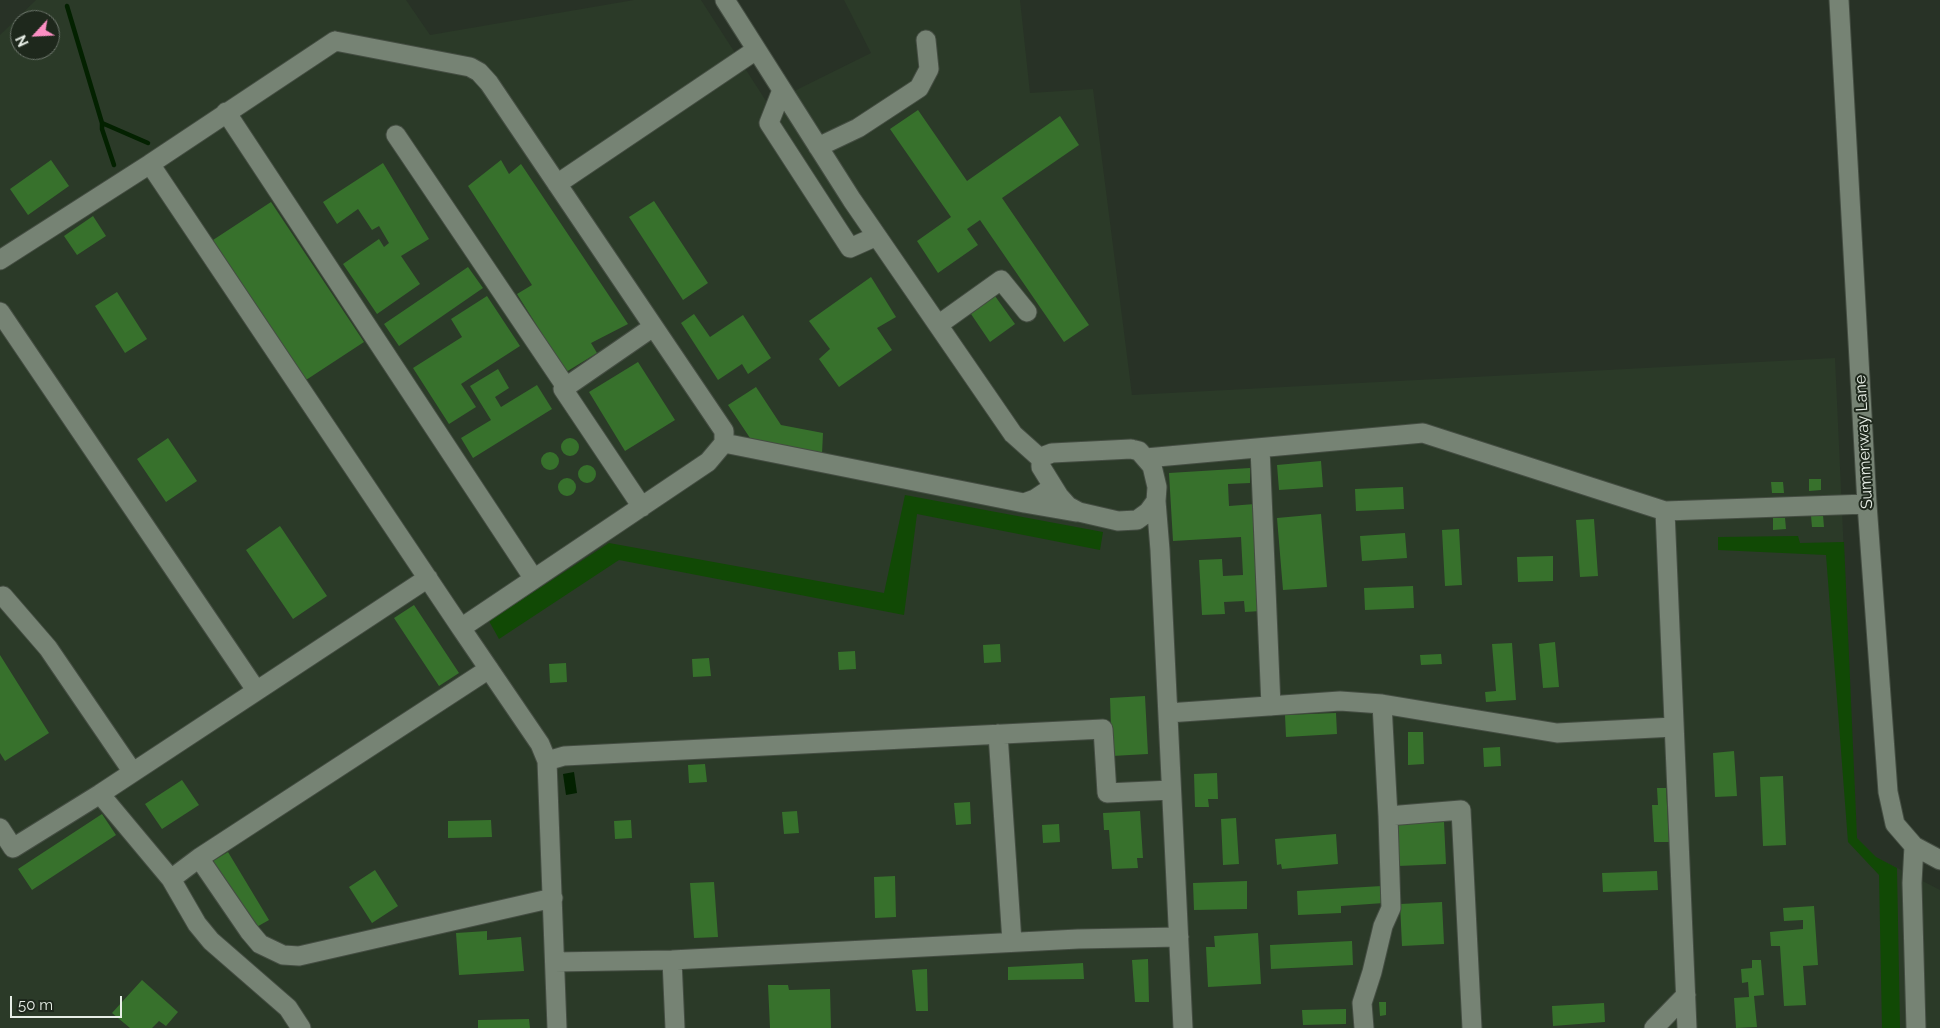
<!DOCTYPE html>
<style>
body{margin:0}
#map{position:relative;width:1940px;height:1028px;overflow:hidden;background:#283226;font-family:Raleway,sans-serif}
canvas{display:block}
.north{position:absolute;left:10px;top:10px;width:50px;height:50px;box-sizing:border-box;background:#1e281c;border:1px solid #6e776d;border-radius:50%;rotate:245deg;font-size:14px;font-weight:700;line-height:20px;text-align:center;color:#e7eee6}
.north::after{content:'';display:block;margin:auto;width:18px;height:22px;background:#fc8fc3;clip-path:polygon(50% 0,100% 100%,50% 72%,0 100%)}
.scale{position:absolute;left:10px;top:996px;width:112px;height:22px;box-sizing:border-box;border:2px solid #e7eee6;border-top:0;padding-left:6px;font-size:15px;line-height:18px;white-space:nowrap;color:#e7eee6;-webkit-text-stroke:4px #1e281c;paint-order:stroke}
</style>
<div id="map">
<canvas width="1940" height="1028"></canvas>
<div class="north">N</div>
<div class="scale">50 m</div>
</div>
<script>
const context = document.querySelector('canvas').getContext('2d');
context.lineJoin = 'round';
function paint(path, color) { context.fillStyle = color; context.fill(path, 'evenodd'); }
const poly = rows => new Path2D(rows.map(r => 'M' + r).join(''));
function strokePath(path, color, width, dash) { context.strokeStyle = color; context.lineWidth = width; context.lineCap = dash ? 'butt' : 'round'; context.setLineDash(dash || []); context.stroke(path); }
function write(font, color, halo, rows, align = 'center') {
  context.font = font + ' Raleway,sans-serif'; context.lineWidth = 4; context.setLineDash([]); context.textBaseline = 'middle'; context.strokeStyle = halo; context.fillStyle = color; for (const [text, x, y, turn = 0] of rows) {
    context.save(); context.translate(x, y); context.rotate((+turn || 0) * Math.PI / 180); context.textAlign = isNaN(turn) ? turn : align; if (halo) context.strokeText(text, 0, 0); context.fillText(text, 0, 0); context.restore();
  }
}
paint(poly([
 [36,0,406,0,430,35,634,0,701,0,768,104,871,53,844,0,1020,0,1030,93,1093,89,1132,395,1835,358,1857,838,1876,857,1940,890,1940,1028,0,1028,0,35],
 [20,20,50,20,50,50,20,50]
]), '#2b3a28');
paint(poly([
 [905,495,1103,532,1100,550,917,514,904,615,619,560,499,639,489,621,609,543,884,593],
 [1798,536,1800,543,1844,542,1857,838,1876,857,1897,868,1900,1028,1882,1028,1879,875,1848,842,1826,555,1718,550,1718,537]
]), '#114905');
paint(poly([
 [574,772,577,793,566,795,563,774]
]), '#032100');
strokePath(poly([
 [67,6,102,123,148,143],
 [102,123,102,129,114,165]
]), '#032100', 4.5);
paint(poly([
 [918,110,967,181,1060,116,1079,145,1002,198,1089,325,1064,342,980,220,967,229,978,245,938,273,917,241,951,217,890,129],
 [51,160,69,186,28,215,10,189],
 [501,160,509,174,521,164,628,324,591,343,597,353,566,372,517,294,532,285,468,186],
 [383,163,429,239,401,256,420,284,377,314,343,264,379,239,384,247,389,243,379,226,372,230,358,209,337,224,323,202],
 [654,201,708,283,683,300,629,217],
 [271,202,364,342,306,380,213,240],
 [93,216,106,236,77,255,64,236],
 [468,267,483,288,399,346,384,324],
 [871,277,896,317,877,328,892,350,839,387,819,359,830,349,809,321],
 [117,292,147,339,125,353,95,306],
 [487,296,520,346,461,384,476,407,449,424,413,368,462,337,451,319],
 [995,296,1015,324,990,342,971,314],
 [694,314,710,337,743,315,771,358,748,374,742,364,718,380,681,323],
 [638,362,675,420,625,451,589,392],
 [498,369,509,388,495,397,501,407,537,385,552,409,473,458,461,438,491,420,470,386],
 [756,387,781,425,823,433,822,454,750,438,728,405],
 '561 447a9 9 0 1 1 18 0a9 9 0 1 1-18 0Z',
 [168,438,197,481,166,502,137,459],
 '541 461a9 9 0 1 1 18 0a9 9 0 1 1-18 0Z',
 [1321,461,1323,487,1279,490,1277,465],
 '578 474a9 9 0 1 1 18 0a9 9 0 1 1-18 0Z',
 [1250,468,1250,483,1228,484,1229,506,1255,504,1261,611,1245,612,1244,601,1224,602,1225,614,1202,615,1199,560,1222,559,1223,576,1243,575,1241,537,1173,541,1169,473],
 '558 487a9 9 0 1 1 18 0a9 9 0 1 1-18 0Z',
 [1809,479,1821,479,1821,490,1809,491],
 [1771,482,1783,482,1784,493,1772,493],
 [1403,487,1404,509,1356,511,1355,489],
 [1321,514,1327,587,1283,590,1277,518],
 [1823,515,1824,527,1812,527,1811,516],
 [1773,518,1785,518,1786,529,1773,530],
 [1594,519,1598,576,1580,577,1576,520],
 [280,526,327,596,293,619,246,550],
 [1459,529,1462,585,1445,586,1442,530],
 [1405,533,1407,558,1362,561,1360,536],
 [1553,556,1553,581,1518,582,1517,557],
 [1413,586,1414,608,1365,610,1364,588],
 [414,605,459,673,439,686,394,618],
 [1555,642,1559,687,1543,688,1539,644],
 [1512,643,1516,700,1486,702,1485,692,1496,691,1492,644],
 [1000,644,1001,662,984,663,983,645],
 [855,651,856,669,839,670,838,652],
 [1441,654,1442,664,1421,665,1420,655],
 [0,655,49,733,5,761,0,753],
 [709,658,711,676,693,677,692,659],
 [566,663,567,682,550,683,549,664],
 [1145,696,1148,754,1112,756,1110,698],
 [1336,713,1337,734,1286,737,1285,715],
 [1408,732,1423,732,1424,764,1408,765],
 [1500,747,1501,766,1484,767,1483,748],
 [1734,751,1737,796,1715,797,1713,753],
 [705,764,707,782,689,783,688,765],
 [1217,773,1218,799,1208,799,1209,807,1195,807,1194,774],
 [1783,776,1786,845,1763,846,1760,777],
 [182,780,199,805,162,829,145,804],
 [1657,788,1666,788,1669,842,1654,842,1652,805,1658,805],
 [970,802,971,824,956,825,954,803],
 [797,811,799,833,784,834,782,812],
 [1140,811,1143,858,1137,858,1138,868,1112,869,1109,830,1104,830,1103,813],
 [102,814,116,835,32,890,18,869],
 [1236,818,1239,864,1223,865,1221,819],
 [491,820,492,837,448,838,448,821],
 [631,820,632,838,615,839,614,821],
 [1444,822,1446,864,1398,866,1396,824],
 [1059,824,1060,842,1043,843,1042,825],
 [1336,834,1338,864,1282,869,1281,864,1277,865,1275,839],
 [228,852,269,920,253,929,213,861],
 [375,870,398,906,372,923,349,887],
 [1657,871,1658,890,1603,892,1602,873],
 [895,876,896,917,875,918,874,877],
 [1247,881,1247,909,1194,910,1193,883],
 [714,882,718,937,694,938,690,883],
 [1382,886,1384,903,1341,906,1341,913,1298,915,1297,891],
 [1442,902,1444,944,1402,946,1400,904],
 [1814,906,1818,965,1803,966,1806,1005,1784,1006,1780,946,1771,946,1770,932,1803,929,1803,920,1784,921,1783,908],
 [487,931,487,940,521,937,524,971,459,975,456,933],
 [1258,933,1261,984,1208,987,1206,947,1215,947,1214,936],
 [1352,941,1353,965,1271,969,1270,945],
 [1148,959,1149,1002,1135,1002,1132,960],
 [1752,960,1761,960,1764,995,1754,996,1757,1027,1736,1028,1734,998,1749,997,1748,982,1742,983,1741,969,1752,968],
 [1083,963,1084,979,1008,980,1008,967],
 [927,969,928,1011,916,1011,912,970],
 [142,980,178,1012,166,1026,159,1021,152,1028,130,1028,112,1013],
 [768,985,788,985,789,990,830,989,831,1028,770,1028],
 [1379,1002,1386,1002,1386,1015,1380,1016],
 [1604,1003,1605,1022,1553,1026,1552,1006],
 [1346,1009,1346,1024,1303,1025,1302,1010],
 [529,1019,530,1028,478,1028,478,1020]
]), '#37712c');
const minor = poly([
 [725,0,852,200,1013,434,1041,459],
 [1839,0,1867,504,1888,792,1895,824,1914,846,1940,860],
 [335,41,470,67,479,72,489,83,724,431,724,443,708,462,461,628,150,164,335,41],
 [782,90,769,123,850,248,877,236],
 [226,112,534,579],
 [396,135,566,387],
 [818,147,858,128,919,88,929,69,926,40],
 [557,184,756,50],
 [0,260,150,164],
 [0,312,256,690],
 [938,325,1001,280,1027,312],
 [724,443,1024,503],
 [1260,448,1271,706],
 [1131,449,1139,451,1152,466,1157,487,1156,501,1148,512,1137,520,1118,521,1079,512,1068,506,1059,496,1041,467,1041,459,1044,456,1052,453,1131,449],
 [1146,458,1423,433,1665,511,1867,504],
 [1053,487,1035,499,1024,503,1076,512],
 [1156,501,1160,550,1183,1028],
 [642,507,563,389,653,327],
 [1665,511,1687,1028],
 [3,596,48,648,132,771],
 [461,628,540,744,547,761,557,1028],
 [489,669,199,858,249,931,260,944,283,955,299,956,553,898],
 [1382,704,1388,816,1461,810,1472,1028],
 [1168,713,1340,701,1382,704,1557,733,1674,727],
 [998,734,1012,942],
 [547,761,564,756,1103,729,1107,793,1171,790],
 [100,794,171,879,199,858],
 [0,828,13,848,100,794,428,578],
 [1914,846,1912,883,1916,1028],
 [171,879,197,924,211,941,288,1008,301,1028],
 [672,960,675,1028],
 [555,962,672,960,1078,939,1179,937],
 [1364,1028,1362,1003,1372,972,1383,926,1391,908,1388,816],
 [1654,1028,1686,995]
]);
strokePath(minor, '#444d42', 21);
strokePath(minor, '#768374', 19);
write('16px', '#e7eee6', '#1e281c', [
 ["Summerway Lane",1864,442,-93]
]);
</script>
